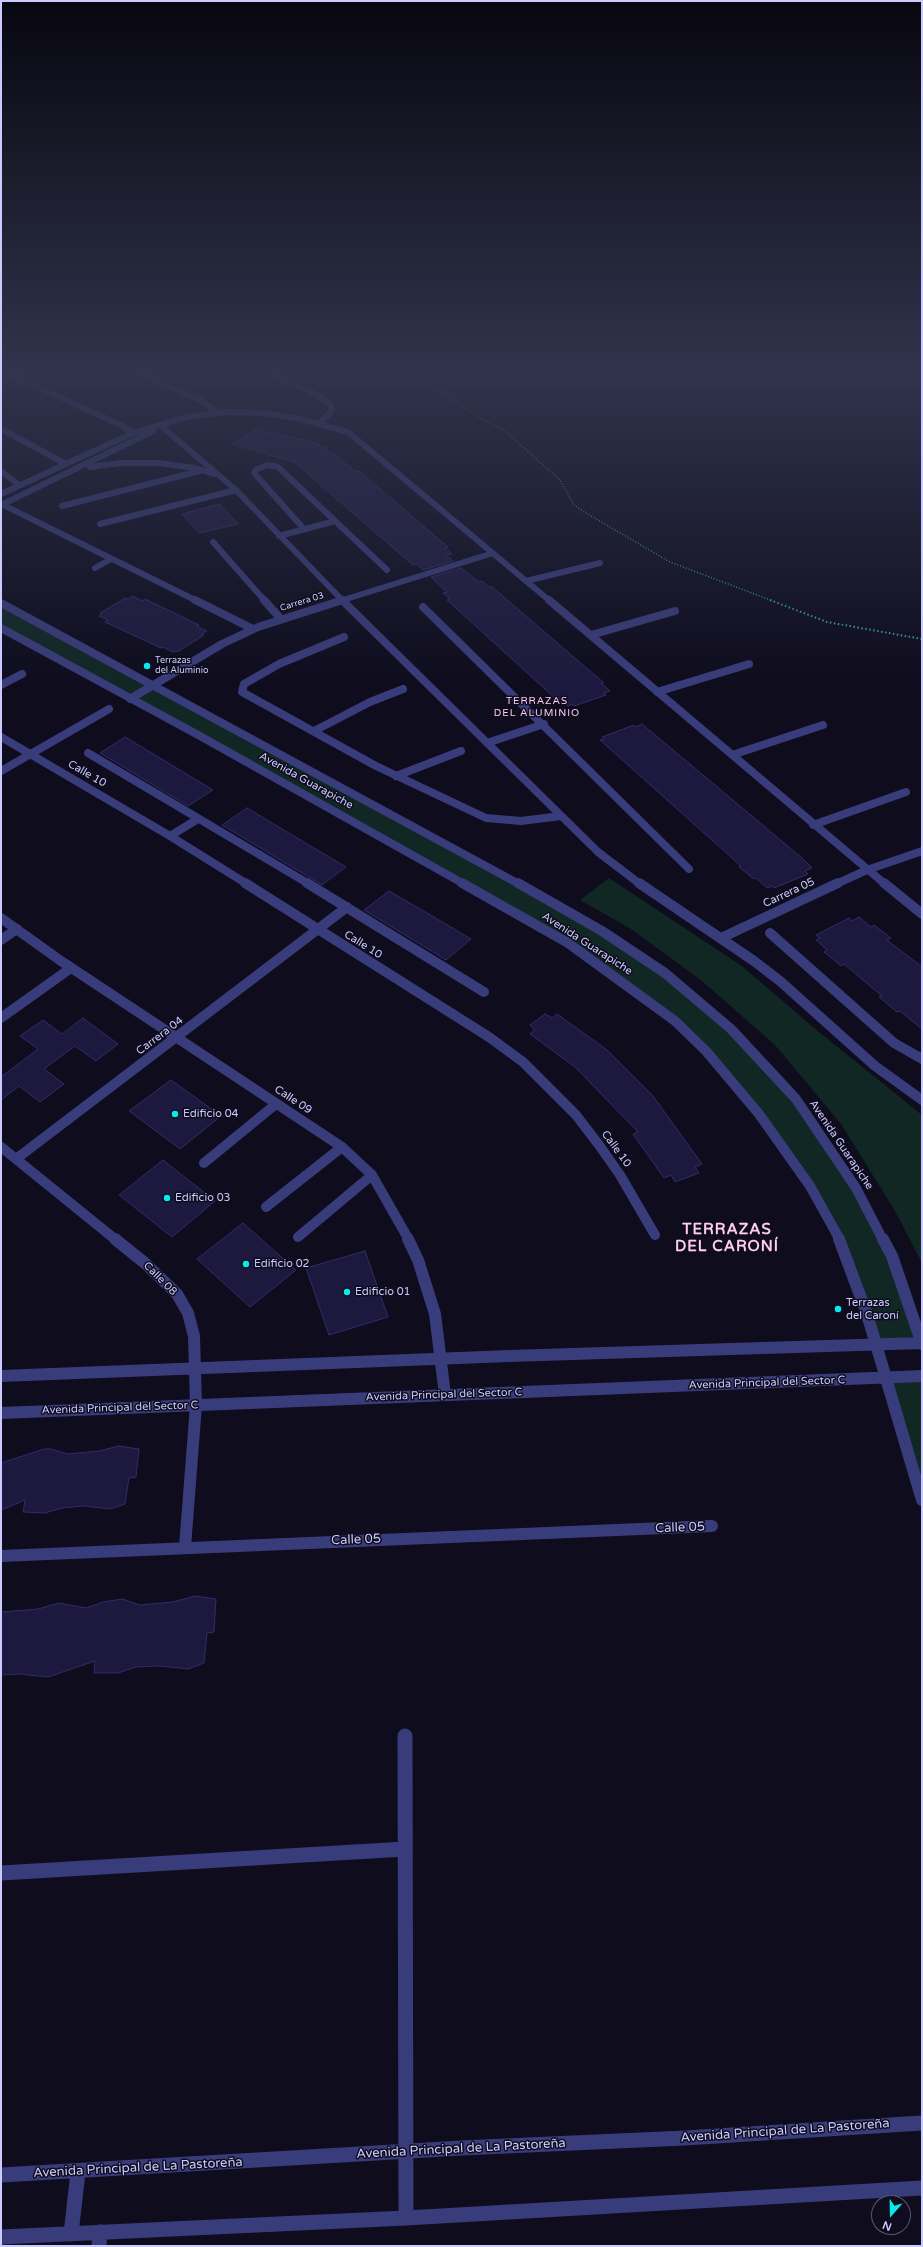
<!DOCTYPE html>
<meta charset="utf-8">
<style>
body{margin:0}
#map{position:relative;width:923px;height:2247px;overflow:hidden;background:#0e0c1d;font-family:"Varela Round",sans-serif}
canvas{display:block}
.frame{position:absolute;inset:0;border:2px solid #cbcafd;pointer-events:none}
.north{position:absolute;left:871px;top:2195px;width:40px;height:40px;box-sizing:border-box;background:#0e0c1d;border:1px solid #5a5877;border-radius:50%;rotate:200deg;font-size:11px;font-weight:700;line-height:16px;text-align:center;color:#cbcafd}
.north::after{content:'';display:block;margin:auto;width:14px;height:18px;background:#07ebed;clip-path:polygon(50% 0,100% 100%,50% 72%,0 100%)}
</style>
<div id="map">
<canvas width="923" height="2247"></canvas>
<div class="frame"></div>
<div class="north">N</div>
</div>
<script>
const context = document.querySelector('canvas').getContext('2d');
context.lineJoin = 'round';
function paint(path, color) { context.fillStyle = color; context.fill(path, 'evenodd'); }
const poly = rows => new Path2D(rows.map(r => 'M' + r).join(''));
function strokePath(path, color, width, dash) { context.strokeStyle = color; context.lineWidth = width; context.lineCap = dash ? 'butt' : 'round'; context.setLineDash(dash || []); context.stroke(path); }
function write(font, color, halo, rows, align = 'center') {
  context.font = font + ' "Varela Round",sans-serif'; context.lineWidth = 3; context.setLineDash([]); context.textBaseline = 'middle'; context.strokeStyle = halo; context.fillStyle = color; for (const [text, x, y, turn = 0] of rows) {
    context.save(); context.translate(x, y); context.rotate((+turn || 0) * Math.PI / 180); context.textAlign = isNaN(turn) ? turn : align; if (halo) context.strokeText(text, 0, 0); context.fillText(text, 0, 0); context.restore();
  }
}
paint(poly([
 [1,603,559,906,698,999,796,1099,874,1219,922,1343,876,1344,855,1278,810,1186,706,1051,568,943,1,628],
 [609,878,742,966,819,1032,922,1115,922,1263,895,1211,841,1124,775,1045,702,981,631,929,580,900],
 [922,1376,922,1500,886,1378]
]), '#102724');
const building = poly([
 [255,429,320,444,318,445,328,448,325,451,335,454,356,472,359,471,448,547,445,548,452,554,446,555,453,561,423,570,417,564,413,565,294,462,232,444,255,429],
 [220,504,238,524,199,533,182,514,220,504],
 [461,568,479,582,482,581,489,587,491,586,604,683,601,683,610,691,603,693,606,695,574,706,572,704,568,706,560,699,557,700,447,600,450,599,443,593,447,592,431,577,461,568],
 [133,596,142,601,145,599,199,625,196,626,207,631,201,634,204,635,179,651,173,652,163,647,161,648,105,622,108,620,99,616,102,614,100,613,125,598,128,599,133,596],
 [642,724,802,858,812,868,805,871,808,874,774,888,772,886,767,888,756,878,754,879,739,867,741,866,600,740,605,739,602,737,634,725,636,727,642,724],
 [125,737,165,761,213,790,188,806,100,753,125,737],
 [247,808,292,835,346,867,322,885,222,825,247,808],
 [389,891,415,906,471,939,446,960,364,910,389,891],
 [859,917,871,927,874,925,891,938,887,940,922,967,922,1029,900,1011,897,1012,879,997,882,996,844,964,841,966,824,952,827,950,816,940,820,938,816,935,849,918,852,921,859,917],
 [545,1014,552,1018,557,1014,607,1050,653,1096,702,1164,695,1167,699,1173,675,1182,671,1175,664,1178,633,1134,638,1132,575,1067,530,1034,535,1030,530,1025,545,1014],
 [83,1018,118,1044,96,1061,75,1046,44,1069,64,1084,40,1102,19,1086,1,1100,1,1077,38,1049,20,1036,43,1020,62,1034,83,1018],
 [171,1080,221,1116,180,1149,129,1111,171,1080],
 [163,1160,215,1201,172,1237,119,1195,163,1160],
 [243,1223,296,1270,250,1307,197,1259,243,1223],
 [365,1251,388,1317,329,1335,306,1268,365,1251],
 [119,1446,139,1449,136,1477,129,1478,125,1504,110,1509,84,1506,62,1508,45,1513,23,1512,25,1500,1,1510,1,1463,44,1449,51,1449,68,1454,99,1451,119,1446],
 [195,1596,216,1599,214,1632,207,1633,204,1663,188,1669,160,1666,136,1667,118,1673,94,1673,95,1661,48,1677,19,1674,1,1675,1,1612,38,1609,59,1603,86,1608,103,1602,122,1599,140,1605,173,1602,195,1596]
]);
paint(building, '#1d193e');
strokePath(building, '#322c69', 1);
strokePath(poly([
 [416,375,476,415,505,431,560,480,574,505,581,510,670,562,773,601]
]), '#30ab99', 1.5, [1, 2]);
strokePath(poly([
 [770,600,827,622,922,639]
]), '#30ab99', 2, [1.5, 2.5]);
strokePath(poly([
 [11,375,121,425,133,433],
 [143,375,200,400,218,413],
 [272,375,312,392,330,404,332,411,319,423],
 [161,426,236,490,343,601],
 [1,429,66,464],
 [90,467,120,463,159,463,195,468,214,474],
 [1,471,19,485],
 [1,494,133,433,187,417,227,412,264,413,301,419,348,432,550,601],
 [1,504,197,601],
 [1,505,153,431],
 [62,506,200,471],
 [100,524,236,490],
 [304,529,254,473,257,469,268,465,278,467,387,570],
 [279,536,335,521],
 [213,542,265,601],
 [95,568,111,559],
 [526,581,600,563],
 [340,601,493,553]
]), '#393c7b', 6);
strokePath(poly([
 [195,600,253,629],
 [264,600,280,618],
 [342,600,598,852,640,884],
 [549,600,885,884],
 [1,603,519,884],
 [423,607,689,869],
 [1,628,200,736,464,884],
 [591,635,675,611],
 [344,637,279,664,244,684,242,692,376,766,486,818,521,821,561,816],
 [1,685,22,674],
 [657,692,749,664],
 [130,699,222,644,258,627,343,600],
 [314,731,370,702,403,689],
 [1,737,170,836,247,884],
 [487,743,544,724],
 [88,753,309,884],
 [732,755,823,725],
 [1,771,109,709],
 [396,776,461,751],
 [813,825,906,792],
 [170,836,198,819],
 [836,884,867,870,922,851]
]), '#393c7b', 8);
strokePath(poly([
 [245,883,489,1037,523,1062,576,1115,599,1145,620,1175,655,1235],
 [307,883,484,992],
 [462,883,568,943,675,1021,706,1051,759,1114,810,1186,840,1240],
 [518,883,602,931,665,973,731,1029,796,1099,856,1188,883,1240],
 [639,883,754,961,780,981,875,1066,922,1100],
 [884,883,922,914],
 [1,918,61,961,342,1147,372,1175,409,1240],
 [770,933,894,1043,922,1059],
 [721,938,838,883],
 [1,940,17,929],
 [1,1018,71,968],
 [1,1147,116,1240],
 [16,1159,347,907],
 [204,1163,276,1104],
 [266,1207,342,1147],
 [298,1237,372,1175]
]), '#393c7b', 10);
strokePath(poly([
 [115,1239,146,1264,177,1294,188,1313,194,1336,196,1405,185,1547],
 [408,1239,418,1260,435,1314,445,1395],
 [839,1239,867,1314,922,1500],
 [883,1239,892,1256,922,1344],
 [1,1376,509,1356,922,1343],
 [1,1413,922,1376],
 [1,1556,712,1526]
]), '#393c7b', 12);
strokePath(poly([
 [405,1736,406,2218],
 [1,1873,405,1849],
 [1,2175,461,2148,685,2138,922,2123],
 [71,2234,78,2172],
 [1,2237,406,2218,922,2188],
 [99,2246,100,2232]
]), '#393c7b', 15);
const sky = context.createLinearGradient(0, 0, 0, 690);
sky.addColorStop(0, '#080710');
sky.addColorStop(0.54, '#30344c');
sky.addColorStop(1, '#30344c00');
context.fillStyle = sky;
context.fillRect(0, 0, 923, 690);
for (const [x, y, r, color] of [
 [147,666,4,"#07ebed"],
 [175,1114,4,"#07ebed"],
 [167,1198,4,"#07ebed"],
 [246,1264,4,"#07ebed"],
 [347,1292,4,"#07ebed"],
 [838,1309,4,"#07ebed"]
]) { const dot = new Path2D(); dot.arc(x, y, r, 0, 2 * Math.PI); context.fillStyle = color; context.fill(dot); strokePath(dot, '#0e0c1d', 1.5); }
write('9px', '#cbcafd', '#0e0c1d', [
 ["Carrera 03",302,602,-17]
]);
write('9px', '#cbcafd', '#0e0c1d', [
 ["Terrazas",155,661],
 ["del Aluminio",155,671]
], 'left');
context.letterSpacing = '1px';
write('10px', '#feccf0', '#0e0c1d', [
 ["TERRAZAS",537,701],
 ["DEL ALUMINIO",537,713]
]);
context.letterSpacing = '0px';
write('11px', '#cbcafd', '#0e0c1d', [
 ["Calle 10",87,774,30],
 ["Avenida Guarapiche",306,781,29],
 ["Carrera 05",789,893,-25],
 ["Avenida Guarapiche",587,944,33],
 ["Calle 10",363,945,32],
 ["Carrera 04",160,1036,-37],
 ["Calle 09",293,1100,33],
 ["Avenida Guarapiche",841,1145,56],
 ["Calle 10",616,1149,54],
 ["Calle 08",160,1279,45],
 ["Avenida Principal del Sector C",767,1383,-2],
 ["Avenida Principal del Sector C",444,1395,-2],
 ["Avenida Principal del Sector C",120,1408,-2]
]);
write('11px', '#cbcafd', '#0e0c1d', [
 ["Edificio 04",183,1114],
 ["Edificio 03",175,1198],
 ["Edificio 02",254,1264],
 ["Edificio 01",355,1292],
 ["Terrazas",846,1303],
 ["del Caroní",846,1316]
], 'left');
write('13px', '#cbcafd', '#0e0c1d', [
 ["Calle 05",680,1528,-2],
 ["Calle 05",356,1540,-2],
 ["Avenida Principal de La Pastoreña",785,2131,-4],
 ["Avenida Principal de La Pastoreña",461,2149,-3],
 ["Avenida Principal de La Pastoreña",138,2168,-3]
]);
context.letterSpacing = '1px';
write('bold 15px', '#feccf0', '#0e0c1d', [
 ["TERRAZAS",727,1230],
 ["DEL CARONÍ",727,1247]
]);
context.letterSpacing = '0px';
</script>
